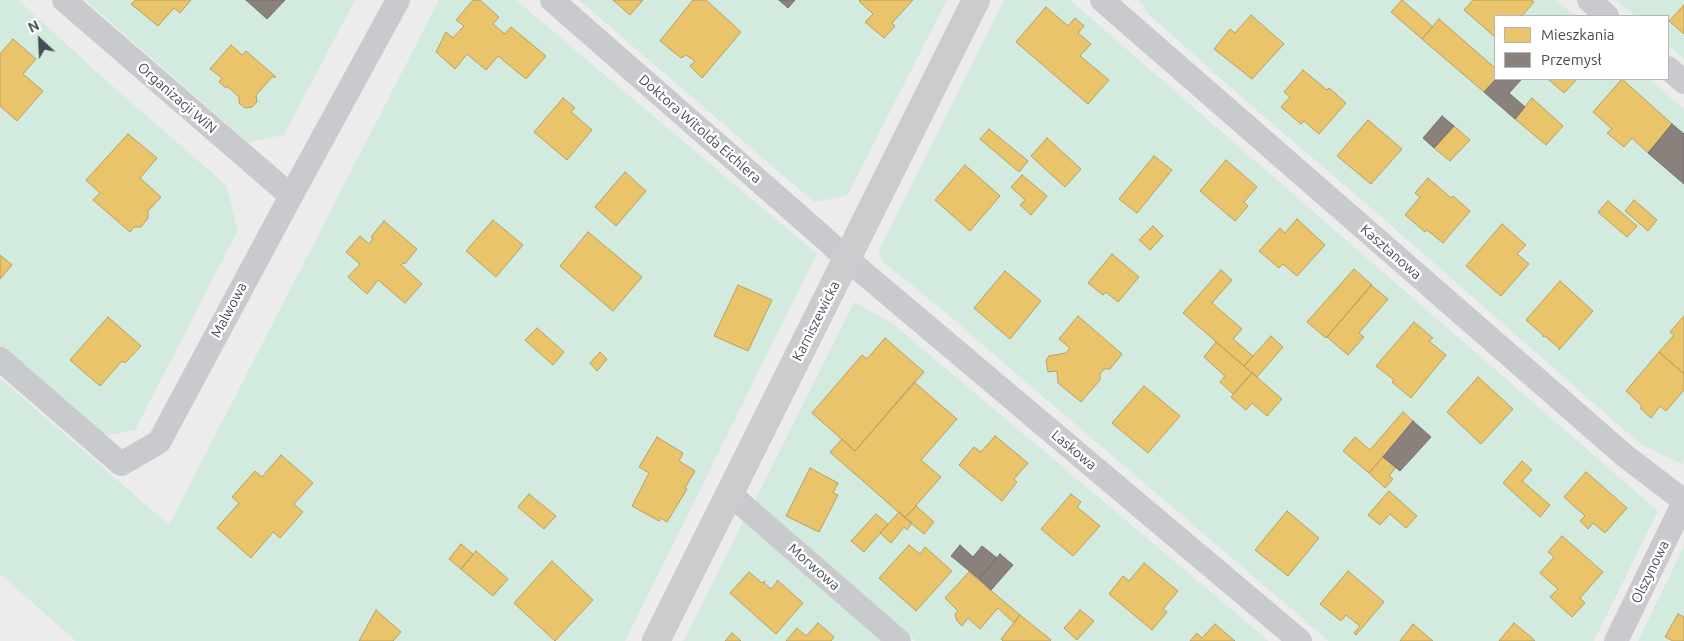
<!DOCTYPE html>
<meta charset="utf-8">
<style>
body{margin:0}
#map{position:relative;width:1684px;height:641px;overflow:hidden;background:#edecec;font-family:Ubuntu,sans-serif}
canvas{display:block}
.legend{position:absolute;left:1494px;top:15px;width:175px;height:65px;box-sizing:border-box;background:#fff;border:1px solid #b5b7bb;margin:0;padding:6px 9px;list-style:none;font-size:15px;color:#464c56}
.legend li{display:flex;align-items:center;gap:10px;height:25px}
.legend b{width:25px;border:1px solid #b5b7bb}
.north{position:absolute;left:15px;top:15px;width:50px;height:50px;-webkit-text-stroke:4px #fff;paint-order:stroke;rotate:335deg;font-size:14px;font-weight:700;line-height:20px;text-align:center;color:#464c56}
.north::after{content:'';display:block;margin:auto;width:18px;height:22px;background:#464c56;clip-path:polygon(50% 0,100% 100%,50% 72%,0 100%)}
</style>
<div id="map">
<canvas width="1684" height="641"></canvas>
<ul class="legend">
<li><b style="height:14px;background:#e9c46a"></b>Mieszkania</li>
<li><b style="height:14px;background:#8a817c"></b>Przemysł</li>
</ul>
<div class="north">N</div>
</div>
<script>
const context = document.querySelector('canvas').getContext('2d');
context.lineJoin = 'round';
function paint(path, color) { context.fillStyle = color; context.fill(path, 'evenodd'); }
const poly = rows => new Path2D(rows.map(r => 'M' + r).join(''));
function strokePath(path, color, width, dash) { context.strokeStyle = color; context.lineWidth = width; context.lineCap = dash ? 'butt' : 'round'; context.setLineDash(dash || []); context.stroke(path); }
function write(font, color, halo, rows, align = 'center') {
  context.font = font + ' Ubuntu,sans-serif'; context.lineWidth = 5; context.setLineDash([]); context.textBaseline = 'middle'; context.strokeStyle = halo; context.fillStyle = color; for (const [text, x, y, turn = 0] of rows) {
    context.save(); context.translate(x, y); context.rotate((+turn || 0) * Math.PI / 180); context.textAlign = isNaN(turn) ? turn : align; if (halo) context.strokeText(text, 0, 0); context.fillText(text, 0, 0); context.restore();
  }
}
paint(poly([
 [0,0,18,0,118,91,226,185,238,230,135,430,104,436,0,346],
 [85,0,355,0,284,135,248,142],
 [439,0,516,0,817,254,625,641,76,641,0,574,0,378,169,525],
 [579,0,947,0,847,196,814,202],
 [1004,0,1070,0,1658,511,1594,641,1329,641,1013,371,946,313,882,261,878,253],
 [1137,0,1556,0,1576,16,1495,16,1495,79,1649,79,1684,109,1684,459,1682,464,1639,443,1378,214,1254,108,1145,11,1145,7],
 [1616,0,1684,0,1684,59,1668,45,1668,16,1635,16],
 [854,302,892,323,1269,641,916,641,755,500],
 [743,521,854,618,880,641,683,641],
 [1684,546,1684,641,1638,641,1665,585]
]), '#d3eadf');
const homes = poly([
 [135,0,191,0,180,13,174,8,158,26,131,4,135,0],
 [473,0,480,0,499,17,493,24,505,34,511,27,546,56,526,79,498,56,486,70,467,54,455,69,436,52,446,32,453,38,464,26,456,20,473,0],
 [613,0,643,0,630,15,613,0],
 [693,0,706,0,741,32,702,78,690,66,695,61,686,55,681,58,660,41,693,0],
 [860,0,913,0,892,23,895,26,884,38,865,22,873,14,859,1,860,0],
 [1402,0,1433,27,1422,39,1391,12,1402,0],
 [1473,0,1532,0,1534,2,1522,16,1495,16,1495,37,1464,10,1473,0],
 [1684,5,1684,34,1669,21,1684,5],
 [1046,7,1068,26,1075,18,1084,26,1078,33,1091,44,1080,56,1109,80,1088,104,1016,42,1046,7],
 [1251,15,1284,44,1252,79,1214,49,1230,29,1235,33,1251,15],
 [1439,19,1495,68,1496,79,1484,92,1422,39,1439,19],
 [13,39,36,59,23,74,43,91,17,121,0,106,0,54,13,39],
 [231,45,242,55,246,51,276,77,272,77,256,95,257,102,252,107,245,108,239,103,239,97,227,86,226,88,219,82,222,78,210,69,231,45],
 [1303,70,1327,90,1329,88,1346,103,1319,134,1304,121,1301,124,1281,107,1290,97,1284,92,1303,70],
 [1548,79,1577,79,1564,93,1548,79],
 [1622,79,1672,124,1648,153,1632,138,1624,147,1607,133,1612,129,1593,112,1622,79],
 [563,98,575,108,571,112,592,130,567,160,534,132,563,98],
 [1532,98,1563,126,1546,145,1515,119,1532,98],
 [1368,120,1402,149,1371,184,1337,156,1368,120],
 [1454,126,1470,140,1450,161,1434,148,1454,126],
 [989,129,1028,161,1019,172,980,139,989,129],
 [128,134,157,158,140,178,161,197,148,211,148,218,141,227,134,227,130,232,93,200,100,193,86,180,128,134],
 [1047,138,1081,169,1065,187,1031,156,1047,138],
 [1154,156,1172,170,1137,213,1119,199,1154,156],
 [1226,160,1257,187,1244,202,1248,206,1235,221,1200,191,1226,160],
 [965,165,1000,196,970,231,935,200,965,165],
 [625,172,646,191,616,226,595,207,625,172],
 [1022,175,1047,196,1031,215,1020,205,1025,200,1011,187,1022,175],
 [1428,178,1451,198,1453,196,1470,211,1443,243,1427,230,1425,232,1405,215,1420,197,1415,193,1428,178],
 [1634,200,1657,220,1648,231,1625,211,1634,200],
 [1608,201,1637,226,1627,237,1598,212,1608,201],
 [1297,219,1325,245,1297,276,1283,264,1279,268,1259,251,1280,228,1285,233,1297,219],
 [493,220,523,245,496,277,466,251,493,220],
 [384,221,417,249,405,264,403,263,401,265,422,284,405,303,378,280,367,294,348,277,360,264,346,252,360,236,369,244,373,239,371,237,384,221],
 [1502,224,1526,245,1517,254,1529,264,1501,296,1466,266,1502,224],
 [1153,226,1163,236,1150,250,1139,240,1153,226],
 [588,232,642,277,613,311,560,266,588,232],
 [1112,254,1139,277,1118,302,1106,292,1103,295,1088,283,1112,254],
 [0,255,12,265,0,279,0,255],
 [1354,269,1372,285,1326,338,1307,322,1354,269],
 [1221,270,1232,280,1212,303,1242,329,1233,339,1253,356,1244,366,1183,313,1221,270],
 [1005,271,1041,301,1010,339,974,308,1005,271],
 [1560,281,1593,311,1559,350,1559,348,1545,336,1543,337,1543,335,1526,320,1560,281],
 [738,285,772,300,748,351,714,336,738,285],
 [1371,285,1388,299,1359,333,1364,337,1348,355,1327,337,1371,285],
 [1078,316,1122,354,1110,369,1104,369,1100,374,1100,380,1081,402,1058,383,1057,371,1048,372,1046,360,1049,356,1066,353,1070,348,1059,339,1078,316],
 [1684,316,1684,374,1659,352,1674,335,1670,332,1684,316],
 [108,317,141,346,125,363,122,361,100,386,70,360,108,317],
 [1414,322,1433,338,1429,341,1446,355,1411,398,1392,382,1394,380,1376,366,1414,322],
 [537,328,564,352,553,365,525,340,537,328],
 [1271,336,1283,347,1257,377,1244,366,1271,336],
 [885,338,924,372,855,451,812,413,862,355,867,359,885,338],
 [1216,342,1252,373,1233,394,1220,382,1225,376,1204,357,1216,342],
 [600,352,607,359,597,371,590,363,600,352],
 [1659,352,1684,374,1684,390,1666,411,1660,406,1651,418,1640,408,1642,406,1626,391,1659,352],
 [1252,373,1282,399,1267,416,1252,403,1246,410,1231,397,1252,373],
 [1478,377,1513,409,1481,444,1447,412,1478,377],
 [914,382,957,419,921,460,941,477,905,518,830,452,842,439,855,451,914,382],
 [1144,386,1180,416,1148,453,1112,423,1144,386],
 [1403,412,1413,421,1369,473,1343,451,1355,437,1370,450,1403,412],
 [995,436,1028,463,1014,479,1017,482,1002,501,959,465,974,447,981,452,995,436],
 [657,437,683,453,679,461,695,471,685,488,687,489,667,522,661,518,659,521,632,506,649,473,639,467,657,437],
 [281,455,313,483,294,504,303,512,280,538,273,532,251,558,217,528,239,503,232,497,255,471,262,477,281,455],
 [1383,457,1396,467,1389,476,1393,479,1385,488,1369,473,1383,457],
 [1522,461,1532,470,1522,481,1550,505,1540,517,1503,483,1522,461],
 [810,468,838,483,833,493,838,495,819,532,786,516,810,468],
 [1586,472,1627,508,1605,533,1593,523,1588,529,1580,521,1585,516,1564,497,1586,472],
 [1389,491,1417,516,1406,528,1390,514,1380,525,1368,515,1389,491],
 [529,494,556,516,544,529,518,507,529,494],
 [1071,494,1081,502,1077,507,1100,526,1073,556,1041,529,1071,494],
 [916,506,934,522,924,534,905,518,916,506],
 [1287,511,1319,538,1288,576,1255,550,1287,511],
 [899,512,912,523,907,530,904,527,891,543,880,533,899,512],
 [876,514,888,524,864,552,851,541,876,514],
 [1562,536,1603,572,1580,598,1585,603,1572,617,1550,597,1558,589,1540,573,1554,557,1548,552,1562,536],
 [461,544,473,554,461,569,449,559,461,544],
 [909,545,920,554,925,547,952,571,916,611,879,578,909,545],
 [476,551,508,579,493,596,461,569,476,551],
 [552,561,593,600,555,641,514,603,552,561],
 [1144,563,1178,591,1163,609,1167,612,1152,630,1109,594,1123,576,1129,581,1144,563],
 [1348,571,1384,602,1356,635,1354,633,1360,626,1346,615,1341,621,1320,604,1348,571],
 [749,572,762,583,765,581,764,583,771,589,777,582,777,580,803,603,776,634,730,593,749,572],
 [969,572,1020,615,1014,623,998,608,980,629,968,618,962,626,957,621,955,614,958,611,945,598,969,572],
 [376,610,401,632,393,641,359,641,376,610],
 [1080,610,1094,621,1077,640,1064,628,1080,610],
 [1678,614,1684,617,1684,641,1673,641,1665,637,1678,614],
 [1020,615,1051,640,1050,641,1003,641,1001,639,1020,615],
 [818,623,834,637,831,641,786,641,797,628,806,636,818,623],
 [1514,623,1531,637,1535,641,1499,641,1514,623],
 [1215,624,1235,641,1190,641,1197,633,1202,638,1215,624],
 [1413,624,1433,641,1400,641,1413,624],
 [732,633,741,641,725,641,732,633]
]);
paint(homes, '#e9c46a');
strokePath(homes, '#b8a064', 1);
const industry = poly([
 [246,0,285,0,267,19,246,0],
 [779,0,795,0,788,8,779,0],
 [1496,79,1521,80,1509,93,1525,107,1515,119,1484,92,1496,79],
 [1442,116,1454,126,1434,148,1423,138,1442,116],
 [1672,124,1684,134,1684,184,1648,153,1672,124],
 [1413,421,1431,437,1400,471,1383,457,1413,421],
 [960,545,973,557,982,546,997,558,979,579,951,556,960,545],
 [1000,554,1013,565,991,590,979,579,1000,554]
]);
paint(industry, '#8a817c');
strokePath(industry, '#767171', 1);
strokePath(poly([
 [64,0,291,196],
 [552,0,823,237,847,259,1300,641],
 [1102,0,1624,455,1684,501],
 [1589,0,1607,16],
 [1668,68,1684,82],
 [0,359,121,464,159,442,291,196,398,0],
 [730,494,899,641],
 [1616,641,1684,502]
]), '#c9cacd', 24);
strokePath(poly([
 [656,641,976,0]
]), '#caccce', 28);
write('14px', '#464c56', '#fff', [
 ["Organizacji WiN",177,98,41],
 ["Doktora Witolda Eichlera",700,129,41],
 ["Kasztanowa",1391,252,41],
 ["Malwowa",229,310,-62],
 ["Karniszewicka",816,321,-63],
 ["Laskowa",1074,450,40],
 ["Morwowa",814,567,41],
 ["Olszynowa",1650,572,-64]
]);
</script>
